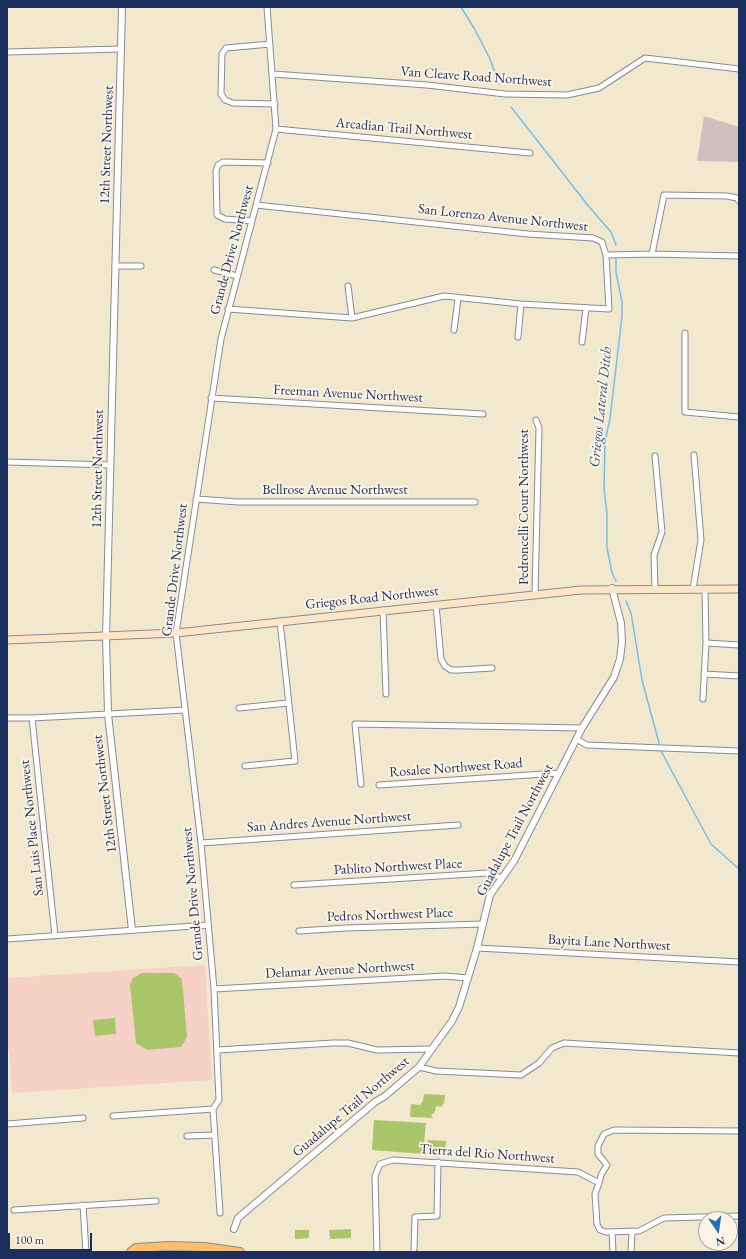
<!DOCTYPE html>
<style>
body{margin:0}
#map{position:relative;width:746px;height:1259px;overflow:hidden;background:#f2e8cd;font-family:"EB Garamond",serif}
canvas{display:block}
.frame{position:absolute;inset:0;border:8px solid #1b2f5e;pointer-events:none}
.north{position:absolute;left:698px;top:1211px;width:40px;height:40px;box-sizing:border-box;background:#fcf5e5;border:1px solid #a2a6af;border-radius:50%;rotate:167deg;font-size:11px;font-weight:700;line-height:16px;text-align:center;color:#1b2f5e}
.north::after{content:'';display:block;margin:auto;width:14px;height:18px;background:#1f6fb2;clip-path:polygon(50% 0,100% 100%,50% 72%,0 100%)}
.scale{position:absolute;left:8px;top:1233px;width:84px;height:18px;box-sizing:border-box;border:2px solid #1b2f5e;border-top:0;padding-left:5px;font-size:12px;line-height:14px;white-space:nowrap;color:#1b2f5e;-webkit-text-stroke:3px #fcf5e5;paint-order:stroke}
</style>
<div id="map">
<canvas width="746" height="1259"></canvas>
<div class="frame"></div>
<div class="north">N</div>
<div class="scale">100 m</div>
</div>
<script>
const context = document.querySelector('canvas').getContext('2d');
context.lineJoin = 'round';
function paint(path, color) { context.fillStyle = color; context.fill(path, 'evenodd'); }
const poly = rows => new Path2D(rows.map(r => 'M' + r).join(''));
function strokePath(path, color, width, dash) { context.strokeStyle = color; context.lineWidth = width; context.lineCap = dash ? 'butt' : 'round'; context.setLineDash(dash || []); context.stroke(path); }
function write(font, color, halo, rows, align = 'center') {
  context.font = font + ' "EB Garamond",serif'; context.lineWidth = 3.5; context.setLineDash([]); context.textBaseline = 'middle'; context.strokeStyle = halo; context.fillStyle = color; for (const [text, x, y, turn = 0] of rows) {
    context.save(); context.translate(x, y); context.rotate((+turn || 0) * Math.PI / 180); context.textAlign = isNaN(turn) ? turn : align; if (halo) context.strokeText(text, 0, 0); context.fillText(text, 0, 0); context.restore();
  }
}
paint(poly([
 [205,965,212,1080,12,1093,9,1051,7,1051,7,978]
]), '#f6d1c5');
paint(poly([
 [704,116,739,127,739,162,697,161]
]), '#d1bfbf');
paint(poly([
 [142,973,174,973,182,979,187,1037,181,1047,147,1050,136,1043,130,985,133,978],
 [115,1018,116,1034,95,1036,93,1020],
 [424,1094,445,1095,444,1103,441,1107,436,1106,435,1112,431,1115,433,1118,410,1117,411,1104,420,1105,423,1101],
 [374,1120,426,1123,423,1154,372,1150],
 [428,1140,446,1141,445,1151,427,1150],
 [351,1229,351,1238,330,1239,329,1230],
 [295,1230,309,1230,309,1238,295,1239]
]), '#abc56b');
strokePath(poly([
 [461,7,474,28,490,59,499,84],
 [511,107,590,208,611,232,616,245],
 [616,581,612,573,607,548,607,514,604,489,605,441,610,419,622,316,622,302,616,272,616,259],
 [626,601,631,613,642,680,659,743],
 [661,751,711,844,739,869]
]), '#70c2ec', 1.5);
const minor = poly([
 [270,44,226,48,222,54,221,94,225,100,233,103,275,104],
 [7,52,121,49],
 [273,74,427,85,505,94,567,95,599,88,645,58,739,69],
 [276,129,530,153],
 [256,205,528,234,593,238,602,242,606,255,652,254,739,256],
 [252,221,225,219,217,215,216,171,218,165,223,162,268,163],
 [652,254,664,195,727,196,737,198,739,201],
 [115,266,141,266],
 [214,270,237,276],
 [348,286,352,318],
 [228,309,352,318,444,296,521,304,609,309,606,255],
 [454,330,458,299],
 [685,333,685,412,739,417],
 [518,337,521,304],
 [582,342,586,308],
 [211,398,483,414],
 [7,462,110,465],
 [196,499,238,502,475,502],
 [655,589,654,555,662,532,655,456],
 [693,589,701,540,694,455],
 [535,594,539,428,536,420],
 [436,605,441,659,445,666,451,670,460,670,492,668],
 [383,610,386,694],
 [706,643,739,645],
 [704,674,739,676],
 [703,699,706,643,705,589],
 [239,708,288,703],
 [7,718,32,718,185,710],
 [32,718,55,936],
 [576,739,587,745,739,751],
 [245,766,295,761,280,621],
 [361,784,355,724,582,728],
 [379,785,559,773],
 [201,843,458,825],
 [294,885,488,873,502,878],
 [299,931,346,928,483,924],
 [7,939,208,925],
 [477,948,739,962],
 [214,989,445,976,467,978],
 [218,1050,333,1043,348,1043,377,1050,432,1049],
 [419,1067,436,1071,521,1075,539,1063,552,1048,564,1043,739,1053],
 [113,1116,213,1109],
 [7,1124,83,1118],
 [187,1136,214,1135],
 [599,1183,601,1175,607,1165,598,1154,598,1146,604,1134,614,1130,739,1131],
 [83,1205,86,1252],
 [14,1210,156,1201],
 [220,1213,213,1109,219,1100,214,989,201,843,176,633,221,339,276,129,267,7],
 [612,1232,613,1252],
 [414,1249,415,1217,437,1216,438,1162],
 [377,1252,375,1176,380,1164,393,1160,578,1172,599,1183,595,1194,597,1224,600,1230,606,1232,639,1231,664,1218,739,1216],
 [631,1252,632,1232]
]);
const tertiary = poly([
 [122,7,106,637,108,714,132,930],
 [234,1229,238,1218,375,1102,385,1096,419,1067,452,1021,459,1007,477,948,490,895,514,861,582,728,614,677,620,659,622,642,621,623,612,588]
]);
const secondary = poly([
 [7,640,176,633,581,590,739,589]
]);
const primary = poly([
 [131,1252,136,1248,169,1246,204,1247,240,1252]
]);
strokePath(minor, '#868c96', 7);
strokePath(tertiary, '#868c96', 8);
strokePath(secondary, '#868c96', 9);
strokePath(primary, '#868c96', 10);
strokePath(minor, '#fff', 5);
strokePath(tertiary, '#fff', 6);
strokePath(secondary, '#fde5c5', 7);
strokePath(primary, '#fabe6d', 8);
write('14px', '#1b2f5e', '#fcf5e5', [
 ["Van Cleave Road Northwest",476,77,4],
 ["Arcadian Trail Northwest",404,129,5],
 ["12th Street Northwest",107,145,-88],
 ["San Lorenzo Avenue Northwest",503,218,6],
 ["Grande Drive Northwest",232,250,-75],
 ["Freeman Avenue Northwest",348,394,3],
 ["12th Street Northwest",98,469,-89],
 ["Bellrose Avenue Northwest",335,490],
 ["Pedroncelli Court Northwest",524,507,-90],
 ["Grande Drive Northwest",175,570,-83],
 ["Griegos Road Northwest",372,598,-6],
 ["Rosalee Northwest Road",456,768,-4],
 ["12th Street Northwest",105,794,-97],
 ["San Andres Avenue Northwest",329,822,-4],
 ["San Luis Place Northwest",32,828,-96],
 ["Guadalupe Trail Northwest",515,830,-62],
 ["Pablito Northwest Place",398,867,-3],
 ["Grande Drive Northwest",193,894,-95],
 ["Pedros Northwest Place",390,915,-2],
 ["Bayita Lane Northwest",609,943,3],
 ["Delamar Avenue Northwest",340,970,-3],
 ["Guadalupe Trail Northwest",351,1107,-40],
 ["Tierra del Rio Northwest",487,1154,4]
]);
write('italic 15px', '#305482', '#fcf5e5', [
 ["Griegos Lateral Ditch",601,407,-84]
]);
</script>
